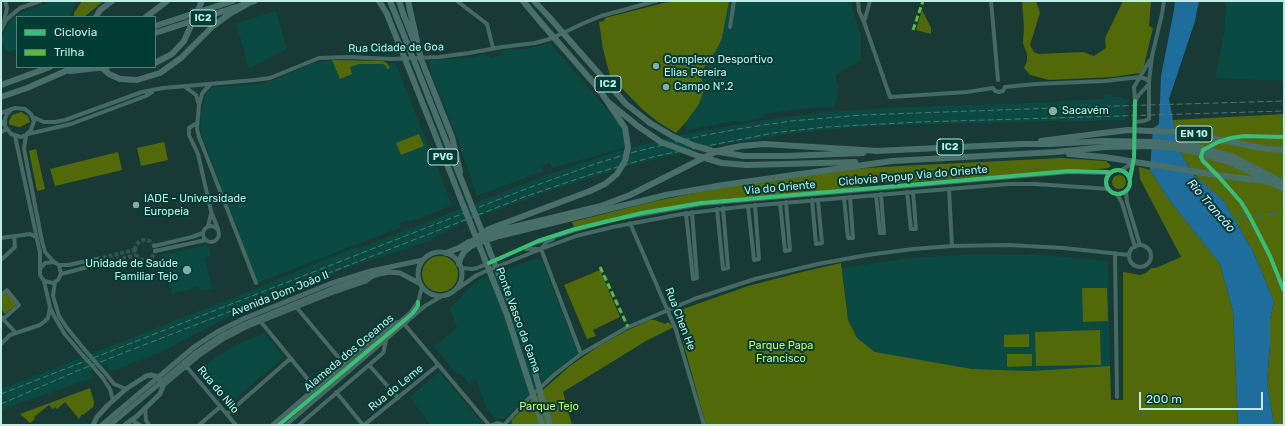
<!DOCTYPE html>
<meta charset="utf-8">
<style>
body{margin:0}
#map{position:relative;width:1285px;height:426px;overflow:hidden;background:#193934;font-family:Rubik,sans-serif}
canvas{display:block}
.frame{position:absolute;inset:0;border:2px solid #bfede4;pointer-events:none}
.legend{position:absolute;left:16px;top:16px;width:140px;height:52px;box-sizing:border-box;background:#003b34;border:1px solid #4c827a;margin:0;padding:5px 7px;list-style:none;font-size:12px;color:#bfede4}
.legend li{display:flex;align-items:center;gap:8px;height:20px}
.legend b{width:20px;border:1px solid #4c827a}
.scale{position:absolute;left:1139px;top:392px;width:124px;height:18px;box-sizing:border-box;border:2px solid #bfede4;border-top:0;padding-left:5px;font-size:12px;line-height:14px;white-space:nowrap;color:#bfede4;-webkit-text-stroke:3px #003b34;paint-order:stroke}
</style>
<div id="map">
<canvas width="1285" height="426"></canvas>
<div class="frame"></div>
<ul class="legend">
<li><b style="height:5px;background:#3abd76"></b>Ciclovia</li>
<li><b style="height:5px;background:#58b947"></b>Trilha</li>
</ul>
<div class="scale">200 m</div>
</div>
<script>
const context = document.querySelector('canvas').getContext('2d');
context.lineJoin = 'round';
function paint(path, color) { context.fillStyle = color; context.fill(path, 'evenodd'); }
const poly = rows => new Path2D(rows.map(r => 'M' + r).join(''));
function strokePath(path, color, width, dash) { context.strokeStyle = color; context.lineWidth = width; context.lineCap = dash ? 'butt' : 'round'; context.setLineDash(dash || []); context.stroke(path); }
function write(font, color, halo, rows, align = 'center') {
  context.font = font + ' Rubik,sans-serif'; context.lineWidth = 4; context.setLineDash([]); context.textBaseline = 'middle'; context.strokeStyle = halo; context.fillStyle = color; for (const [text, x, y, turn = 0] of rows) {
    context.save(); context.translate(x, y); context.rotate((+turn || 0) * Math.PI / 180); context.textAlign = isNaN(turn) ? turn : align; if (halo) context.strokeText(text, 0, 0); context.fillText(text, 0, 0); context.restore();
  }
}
paint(poly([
 [49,1,77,1,70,15,67,17,17,17,17,49,14,51,8,52,3,46,1,39,4,31,13,18,20,13,45,4],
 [729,1,852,1,851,6,861,35,861,58,860,61,842,70,836,75,837,84,839,85,835,107,807,108,764,114,764,117,757,119,742,122,734,121,687,130,686,122,699,104,704,90,701,75,706,64,717,49,722,38],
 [1226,1,1284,1,1284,81,1215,78,1224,34],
 [276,11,287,49,249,69,236,23],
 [550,43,616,120,623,132,625,147,613,151,552,168,550,163,542,166,544,171,477,196,456,135,432,76,428,60,468,58,485,54,490,58,500,55,502,50,525,49],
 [329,60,383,61,388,65,395,62,452,205,420,219,402,222,400,223,401,227,258,283,201,134,200,118,206,93,208,90,213,87,261,84,271,81,313,63],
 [1104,94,1111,94,1112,97,1123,97,1123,99,1129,99,1129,102,1125,107,1126,120,1060,122,1057,121,992,123,988,124,988,123,895,125,835,129,789,134,719,145,635,164,549,191,460,224,429,241,347,268,234,314,163,351,113,371,110,370,105,364,89,371,93,376,92,378,1,410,1,389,255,289,346,251,353,248,360,248,544,176,622,150,680,135,764,120,824,112,885,108,1058,102,1058,101,1104,99],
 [205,245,208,246,211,256,205,258,212,289,202,291,197,287,172,294,163,255],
 [975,254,1047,255,1108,261,1110,366,1030,371,972,369,875,352,857,338,848,320,842,268,910,258],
 [537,258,542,261,578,353,537,386,507,417,503,419,496,419,487,409,476,379,470,384,460,373,458,375,434,347,457,328,450,309,469,288,479,280],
 [264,333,284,357,228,405,200,371,212,360,236,345],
 [439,372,482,422,484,425,430,425,410,397]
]), '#0a4a42');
paint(poly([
 [82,1,104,1,84,17,74,17,74,13],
 [677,1,729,1,722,38,717,49,706,64,701,75,704,90,699,104,686,122,676,133,658,122,642,109,610,76,603,49,599,22,604,21,605,18,663,3],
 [1022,1,1036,1,1040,13,1030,45,1034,52,1038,54,1083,52,1094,56,1106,48,1105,38,1123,1,1151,1,1149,26,1153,28,1144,66,1140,73,1113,77,1049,80,1030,75,1024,68,1027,61,1027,54,1023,43,1024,27],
 [922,10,931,28,931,34,916,30],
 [332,60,383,61,387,63,390,68,387,69,386,66,383,64,359,64,350,67,352,74,340,79],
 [21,112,28,116,30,122,20,127,14,126,9,124,9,121,12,115],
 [1284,114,1284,425,1274,425,1267,383,1270,345,1270,319,1274,302,1253,251,1223,200,1200,181,1185,161,1178,147,1173,120],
 [419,134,424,146,401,155,396,143],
 [164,142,168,160,141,166,137,148],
 [36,149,45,189,37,191,29,151],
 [118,152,122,170,55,186,50,169],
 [1061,158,1106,161,1111,166,1108,168,1099,169,1069,170,897,183,883,182,865,184,856,188,702,201,652,210,574,227,572,222,651,202,724,187,853,169,900,166],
 [1139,167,1150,170,1170,201,1220,264,1233,311,1238,425,706,425,683,342,687,339,677,322,683,309,748,286,802,272,841,263,848,320,857,338,875,352,972,369,1030,371,1110,366,1111,400,1123,400,1123,272,1140,275,1146,273,1151,268,1156,268,1181,257,1140,179],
 '1112 182a7 7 0 1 1 14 0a7 7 0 1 1-14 0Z',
 '422 274a18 18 0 1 1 36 0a18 18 0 1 1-36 0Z',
 [600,270,620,317,593,330,596,336,587,339,564,285],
 [1082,288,1107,288,1108,321,1083,322],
 [7,292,17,304,5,314,1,309,1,297],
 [650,320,655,320,665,324,668,322,674,327,646,341,563,392,572,425,511,425,512,420,528,403,570,366,599,346,626,331],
 [1100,330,1101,365,1036,366,1035,332],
 [1029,334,1029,347,1004,347,1004,335],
 [1007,354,1032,354,1032,366,1007,367],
 [90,388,94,402,93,407,83,415,82,414,79,419,65,402,57,409,55,407,53,409,49,405,34,417,35,419,30,423,20,414]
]), '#526909');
paint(poly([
 [1175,1,1199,1,1195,21,1169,99,1178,147,1185,161,1195,176,1223,200,1253,251,1274,302,1270,319,1270,345,1267,383,1274,425,1238,425,1233,311,1220,264,1170,201,1150,170,1153,128,1159,124,1161,76,1174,10]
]), '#1e6d9c');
strokePath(poly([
 [1255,217,1284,213],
 [1235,220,1240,216,1245,216]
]), '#1e6d9c', 1);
strokePath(poly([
 '135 250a10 10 0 1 1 20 0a10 10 0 1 1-20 0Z',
 [97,259,134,250],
 [99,264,136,255]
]), '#32544e', 4, [4, 2]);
strokePath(poly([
 [5,1,7,8],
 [457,1,487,24,493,48],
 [858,1,859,11,864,22,890,97,967,92,993,88],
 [991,1,998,80],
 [4,22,7,8],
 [864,22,870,1],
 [730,27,734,1],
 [1,30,6,20,14,13,20,8,40,1],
 [211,84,205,90,202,94,199,105,197,129,199,137,256,283],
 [184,86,196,95,199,105],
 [1005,87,1036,84,1105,81,1140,77,1146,79,1149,82],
 [993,88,995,91,999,92,1003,91,1005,87],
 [1136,100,1138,96,1149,84],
 [1,113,15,108,25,109,31,114,34,121,31,130,26,135,21,137,11,134,1,121],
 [33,117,44,122,55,122,65,120,142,92,163,88,255,80,270,78,319,58,348,57,392,59,439,57,469,53,502,47,535,43,550,39,584,23,601,16,656,1],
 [1135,122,1144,121,1149,119,1149,82,1152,56,1162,14,1164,1],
 [197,123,189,128,189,135,198,154,211,211,218,229],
 [5,125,5,119,7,114,11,110],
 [1,132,7,129],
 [28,134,71,124,146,96,152,92],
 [26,135,24,149,42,241,45,252,54,262],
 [15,136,40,253,40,275,44,281,53,283,58,280,61,274,59,265,54,262,45,263,40,269],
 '1106 182a12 12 0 1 1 24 0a12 12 0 1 1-24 0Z',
 [1122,170,1128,166,1133,160],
 [1130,178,1134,158,1135,101,1134,87,1150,60],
 [949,189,952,246],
 [1126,191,1127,202,1140,245],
 [907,192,911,229,916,229,913,192],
 [1117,194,1122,203,1135,247],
 [876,195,880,233,884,233,881,194],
 [844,198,848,238,853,238,850,197],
 [812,200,816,244,822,243,818,200],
 [780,203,785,251,790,250,786,202],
 [748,206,754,260,759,259,755,205],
 [717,209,723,269,728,268,723,208],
 [686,213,693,279,697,278,692,212],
 [630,223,676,330,704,425],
 '203 234a8 8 0 1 1 16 0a8 8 0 1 1-16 0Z',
 [208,226,211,214],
 [1256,229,1241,202,1218,176,1203,161,1201,154,1203,150,1206,148,1218,142,1231,138,1244,136,1284,137],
 [1,238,30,234,36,237],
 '1129 256a11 11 0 1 1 22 0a11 11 0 1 1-22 0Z',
 [154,246,192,237,203,233],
 [526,249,541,249,547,242,553,239],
 [541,249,581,354],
 [155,251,206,240],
 [1115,253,1117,397],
 [1,260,15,247,14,236],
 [59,265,68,265,97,259],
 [461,268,472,269,477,268,538,242,575,230,616,219,702,204,1035,175,1069,172,1109,173],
 [61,274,99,264],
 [44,281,50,307,54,316,64,333,79,351],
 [55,282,53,296,59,316,67,328,84,349],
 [457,289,477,275,491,269,541,249,576,236,613,227,682,214,748,206,1008,184,1035,184,1109,189],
 [1,295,7,290,19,305,3,319],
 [297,308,344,364],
 [1,317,16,333],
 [261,322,315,388],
 [405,325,489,425],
 [1,344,10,335,40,325,45,321,48,318,50,307],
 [369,365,398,398],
 [186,366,236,425],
 [106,374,114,384,126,389],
 [102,377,110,389,113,400],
 [163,386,200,355,222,340,247,327,335,292,367,281,372,277],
 [336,392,363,425],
 [145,408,146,420,149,425],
 [227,414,291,358],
 [131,420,140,425],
 [199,425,220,407],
 [272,425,364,346,392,324,398,322],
 [277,425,410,313,418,302,422,287],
 [286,425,425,306,442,296],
 [299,425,383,353,386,341],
 [364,425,438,365],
 [492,425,497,423,503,425],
 [504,425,527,400,554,375,581,354,626,328,694,299,755,279,818,264,867,255,913,249,952,246,1008,245,1064,248,1129,255]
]), '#466963', 4);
strokePath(poly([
 '418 274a22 22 0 1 1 44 0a22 22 0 1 1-44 0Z',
 [93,425,97,417,108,405,126,389,146,376,151,375,159,377,163,386,160,394,137,416,125,425],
 [102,425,194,347,217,332,243,319,332,283,371,271,423,260],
 [110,425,197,352,219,337,245,324,334,288,379,274,390,272,400,273,419,283]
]), '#476b65', 5);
strokePath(poly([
 [379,1,387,14],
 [390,1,401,28],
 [399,1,404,16],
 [523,1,543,25],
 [534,1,550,18],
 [96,17,100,10,112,1],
 [146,17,167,1],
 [155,26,233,1],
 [155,33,255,1],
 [571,42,626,104,650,123],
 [564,49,598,88,607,101,639,127,661,142],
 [421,59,452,137,460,172],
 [155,63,172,54,184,41],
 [70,71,107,67],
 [120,79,137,80,160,73,181,58,213,26,228,15,251,2],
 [1,85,50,67],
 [1,97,27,88,75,67],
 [1041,141,1103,133],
 [876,151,1022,144,1049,144,1104,141],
 [1069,154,1104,157],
 [786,156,863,153],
 [786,164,855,162],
 [479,236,489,229,590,191],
 [467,243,497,231,601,206,630,195,717,151,741,146,764,144,879,151],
 [446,253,459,248,469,242],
 [459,264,460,259,464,252,471,246,478,243,499,236,666,195,723,185,892,161,1056,152,1105,147],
 [533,395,542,425],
 [542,398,550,425]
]), '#496f6a', 6);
strokePath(poly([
 [1,394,523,190,598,163,634,152,701,136,738,129,791,121,862,115,1082,107,1284,101],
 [1,404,77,371,524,197,589,175,656,156,773,133,826,127,920,122,1284,111]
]), '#56736f', 1, [6, 3]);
strokePath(poly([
 [84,349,106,374],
 [79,351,102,377]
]), '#466963', 4);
strokePath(poly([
 [408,1,421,59],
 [387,14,507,315,533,395],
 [404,16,414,41],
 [550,18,571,42],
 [543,25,564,49],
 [401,28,514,312,532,362,542,398],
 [184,41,202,1],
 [101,67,109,74,120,79],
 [650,123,674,137,695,146,713,151,744,156,786,156],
 [1103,133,1128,130,1175,132,1196,135,1267,149,1284,150],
 [1104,141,1155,142,1193,146,1231,156,1284,183],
 [661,142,698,156,722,163,746,165,786,164],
 [1105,147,1155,146,1174,148,1192,151,1229,162,1255,174,1284,189],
 [1104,157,1210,174,1270,182],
 [590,191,605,184,617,174,625,161,628,147,625,128,607,101]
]), '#496f6a', 6);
strokePath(poly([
 [913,30,923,1],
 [600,267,628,327]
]), '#58b947', 3, [6, 3]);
strokePath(poly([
 [1284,137,1244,136,1231,138,1218,142,1203,150,1201,157,1203,161,1218,176,1241,202,1249,215,1270,256,1284,291],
 '1106 182a12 12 0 1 1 24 0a12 12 0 1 1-24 0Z',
 [1130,178,1134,158,1135,101],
 [489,263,538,241,575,229,642,213,701,203,1035,174,1069,171,1108,172],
 [279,425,412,314,418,306,418,302]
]), '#3abd76', 4);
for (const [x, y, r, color] of [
 [656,66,4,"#85aea6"],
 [666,87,4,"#85aea6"],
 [1053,111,5,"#85aea6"],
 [136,205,4,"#85aea6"],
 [187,270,5,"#85aea6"]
]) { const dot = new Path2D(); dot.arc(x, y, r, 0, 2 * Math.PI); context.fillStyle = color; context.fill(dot); strokePath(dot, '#003b34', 1.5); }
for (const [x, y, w] of [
 [203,18,26],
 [608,84,26],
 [1194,134,36],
 [950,147,26],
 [443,157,30]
]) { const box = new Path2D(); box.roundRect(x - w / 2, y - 8, w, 16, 3); context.fillStyle = '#003b34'; context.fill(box); strokePath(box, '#bfede4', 1); }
write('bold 10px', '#bfede4', null, [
 ["IC2",203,18],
 ["IC2",608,84],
 ["EN 10",1194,134],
 ["IC2",950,147],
 ["PVG",443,157]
]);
write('11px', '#bfede4', '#003b34', [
 ["Rua Cidade de Goa",396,48,-1],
 ["Ciclovia Popup Via do Oriente",913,176,-5],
 ["Via do Oriente",780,188,-5],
 ["Avenida Dom João II",280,294,-22],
 ["Rua Chen He",680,319,69],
 ["Ponte Vasco da Gama",518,320,70],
 ["Alameda dos Oceanos",349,353,-40],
 ["Rua do Leme",396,388,-39],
 ["Rua do Nilo",218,390,50]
]);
write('11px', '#bfede4', '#003b34', [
 ["Complexo Desportivo",664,60],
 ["Elias Pereira",664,73],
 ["Campo Nº.2",674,87],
 ["Sacavém",1062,111],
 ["IADE - Universidade",144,199],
 ["Europeia",144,212],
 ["Unidade de Saúde",178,264,"right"],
 ["Familiar Tejo",178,277,"right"]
], 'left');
write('11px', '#cff165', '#003b34', [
 ["Parque Papa",781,346],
 ["Francisco",781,359],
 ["Parque Tejo",549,407]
]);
write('italic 12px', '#cee5f6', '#003b34', [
 ["Rio Trancão",1211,206,49]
]);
</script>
